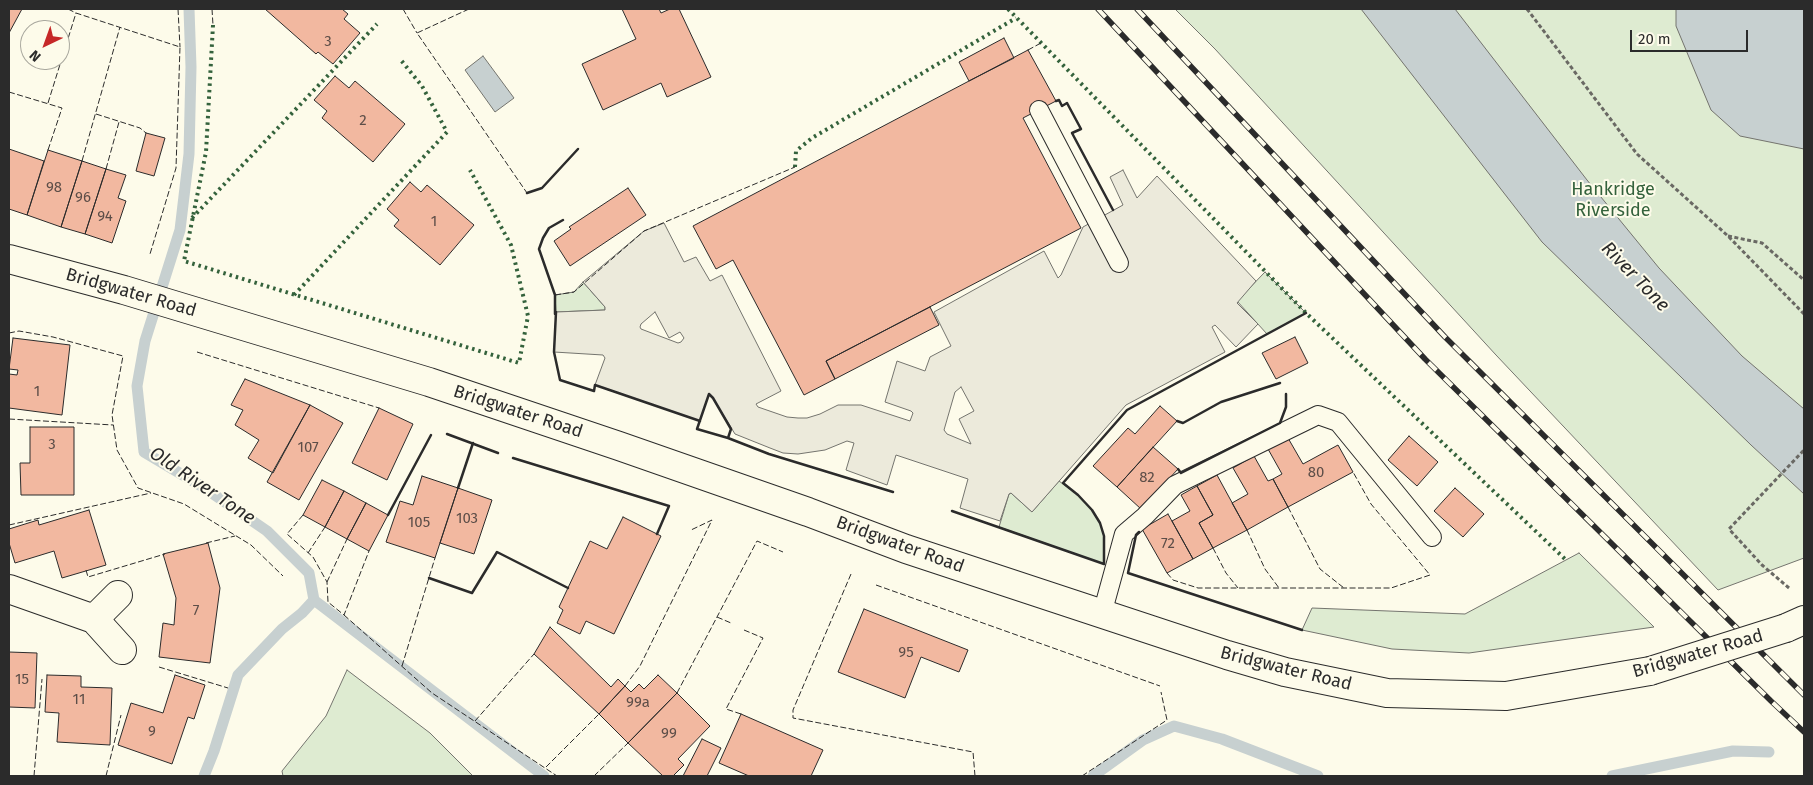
<!DOCTYPE html>
<style>
body{margin:0}
#map{position:relative;width:1813px;height:785px;overflow:hidden;background:#fdfbea;font-family:"Fira Sans",sans-serif}
canvas{display:block}
.frame{position:absolute;inset:0;border:10px solid #2b2b2b;pointer-events:none}
.north{position:absolute;left:20px;top:20px;width:50px;height:50px;box-sizing:border-box;background:#fdfbea;border:1px solid #a9a89e;border-radius:50%;rotate:222deg;font-size:14px;font-weight:700;line-height:20px;text-align:center;color:#2b2b2b}
.north::after{content:'';display:block;margin:auto;width:18px;height:22px;background:#c62828;clip-path:polygon(50% 0,100% 100%,50% 72%,0 100%)}
.scale{position:absolute;left:1630px;top:30px;width:118px;height:22px;box-sizing:border-box;border:2px solid #2b2b2b;border-top:0;padding-left:6px;font-size:15px;line-height:18px;white-space:nowrap;color:#2b2b2b;-webkit-text-stroke:4px #fdfbea;paint-order:stroke}
</style>
<div id="map">
<canvas width="1813" height="785"></canvas>
<div class="frame"></div>
<div class="north">N</div>
<div class="scale">20 m</div>
</div>
<script>
const context = document.querySelector('canvas').getContext('2d');
context.lineJoin = 'round';
function paint(path, color) { context.fillStyle = color; context.fill(path, 'evenodd'); }
const poly = rows => new Path2D(rows.map(r => 'M' + r).join(''));
function strokePath(path, color, width, dash) { context.strokeStyle = color; context.lineWidth = width; context.lineCap = dash ? 'butt' : 'round'; context.setLineDash(dash || []); context.stroke(path); }
function write(font, color, halo, rows, align = 'center') {
  context.font = font + ' "Fira Sans",sans-serif'; context.lineWidth = 4; context.setLineDash([]); context.textBaseline = 'middle'; context.strokeStyle = halo; context.fillStyle = color; for (const [text, x, y, turn = 0] of rows) {
    context.save(); context.translate(x, y); context.rotate((+turn || 0) * Math.PI / 180); context.textAlign = isNaN(turn) ? turn : align; if (halo) context.strokeText(text, 0, 0); context.fillText(text, 0, 0); context.restore();
  }
}
const green = poly([
 [1175,9,1804,9,1804,558,1718,590,1496,355,1215,49,1175,9],
 [1265,272,1306,313,1267,334,1237,301,1265,272],
 [583,282,605,307,605,310,556,312,555,295,574,292,583,282],
 [1059,481,1078,495,1092,510,1100,523,1104,536,1104,564,999,527,1009,494,1011,493,1032,512,1059,481],
 [1579,553,1654,627,1469,653,1392,649,1302,630,1312,608,1465,614,1579,553],
 [347,670,430,733,473,776,283,776,282,771,326,716,347,670]
]);
paint(green, '#deebd1');
strokePath(green, '#74746e', 1);
const parking = poly([
 [1123,170,1137,198,1157,176,1256,281,1237,303,1258,324,1236,347,1215,325,1212,327,1225,352,1126,405,1032,512,1011,493,1009,494,1000,521,960,508,968,479,896,455,887,485,846,470,854,443,847,441,825,450,798,454,783,453,770,448,735,434,711,395,709,394,700,421,595,385,605,358,603,355,554,352,556,312,605,310,605,307,583,282,644,231,664,223,684,262,696,257,710,281,722,275,781,391,756,404,758,407,787,417,798,418,807,418,820,414,838,405,861,405,910,421,913,413,911,411,885,402,897,361,925,371,930,357,951,346,934,312,1044,251,1058,278,1061,275,1083,227,1123,205,1110,177,1123,170],
 [655,312,669,338,680,332,684,338,681,342,678,343,641,329,640,327,641,324,655,312],
 [961,387,974,411,959,419,971,444,947,434,944,430,955,392,961,387]
]);
paint(parking, '#eceadb');
strokePath(parking, '#74746e', 1);
const water = poly([
 [1361,9,1455,9,1587,180,1659,268,1742,356,1804,409,1804,494,1751,445,1542,242,1361,9],
 [1676,9,1804,9,1804,149,1740,136,1711,110,1676,26,1676,9],
 [483,56,514,98,495,112,465,70,483,56]
]);
paint(water, '#c7d0d0');
strokePath(water, '#74746e', 1);
strokePath(poly([
 [189,9,191,67,189,154,180,230,145,341,137,386,144,452,203,487,267,531,309,573,314,600,544,776],
 [204,776,214,751,238,675,282,629,302,613,314,600],
 [1093,776,1143,740,1174,726,1222,739,1318,776],
 [1612,776,1733,751,1769,752]
]), '#c7d0d0', 11);
const building = poly([
 [9,9,22,9,9,33,9,9],
 [265,9,342,9,348,14,344,19,360,33,333,64,318,52,316,54,265,9],
 [622,9,659,9,661,13,670,9,679,9,711,77,667,97,661,83,603,110,582,64,636,39,622,9],
 [1004,38,1014,58,969,81,959,62,1004,38],
 [1028,50,1056,101,1023,118,1081,228,826,361,835,379,804,395,733,260,716,269,693,226,1028,50],
 [335,76,349,88,355,81,405,124,373,162,322,118,327,111,314,100,335,76],
 [146,133,165,138,154,176,136,171,146,133],
 [9,149,44,161,27,215,9,209,9,149],
 [48,150,82,161,61,227,27,215,48,150],
 [82,161,106,169,85,234,61,227,82,161],
 [106,169,126,175,118,198,126,201,112,243,85,234,106,169],
 [410,182,421,192,427,185,474,225,440,265,394,226,399,220,387,209,410,182],
 [628,188,646,215,570,266,554,241,571,229,569,227,628,188],
 [930,307,939,325,835,379,826,361,930,307],
 [1295,337,1308,363,1276,379,1262,353,1295,337],
 [13,338,70,345,62,415,9,408,9,374,17,375,18,370,9,369,13,338],
 [245,379,310,405,273,473,248,458,259,440,235,425,243,410,231,405,245,379],
 [310,405,343,423,299,500,267,482,310,405],
 [1160,406,1177,421,1117,487,1093,466,1128,428,1135,434,1160,406],
 [379,408,413,424,387,480,352,463,379,408],
 [30,427,74,427,74,495,21,495,20,463,30,463,30,427],
 [1409,436,1438,462,1417,486,1388,460,1409,436],
 [1288,438,1303,464,1338,445,1353,472,1288,507,1273,479,1282,474,1268,449,1288,438],
 [1153,447,1178,469,1141,509,1117,487,1153,447],
 [1254,456,1268,481,1273,479,1288,507,1247,530,1232,503,1248,494,1233,468,1254,456],
 [1217,475,1247,530,1213,548,1199,523,1213,515,1197,486,1217,475],
 [422,476,458,488,435,558,386,542,400,501,413,505,422,476],
 [322,480,344,491,325,527,303,515,322,480],
 [1197,486,1213,515,1199,523,1213,548,1193,559,1172,521,1190,511,1181,495,1197,486],
 [458,488,492,500,474,554,440,543,458,488],
 [1455,488,1484,514,1463,537,1434,511,1455,488],
 [344,491,366,503,347,539,325,527,344,491],
 [366,503,388,515,369,551,347,539,366,503],
 [89,510,106,565,62,578,54,551,15,563,9,543,9,529,38,520,39,525,89,510],
 [1168,514,1193,559,1167,573,1142,529,1168,514],
 [623,517,661,536,614,634,586,621,580,634,557,623,563,610,559,607,590,541,607,549,623,517],
 [208,543,220,588,210,663,159,657,163,623,174,625,176,598,163,554,208,543],
 [864,609,968,650,959,672,921,657,905,698,838,672,864,609],
 [550,627,611,687,618,679,625,686,599,714,534,654,550,627],
 [9,652,37,653,35,708,9,707,9,652],
 [47,675,81,676,81,687,112,688,110,745,57,742,59,713,45,712,47,675],
 [175,675,205,685,194,719,188,717,172,764,118,745,131,703,163,713,175,675],
 [658,675,677,693,628,743,599,714,625,686,631,692,639,684,644,689,658,675],
 [677,693,710,726,678,759,684,765,673,776,663,776,628,743,677,693],
 [741,714,823,750,811,776,749,776,719,763,741,714],
 [702,739,721,748,707,776,683,776,702,739]
]);
paint(building, '#f2b8a0');
strokePath(building, '#2b2b2b', 1);
const service = poly([
 [1039,110,1119,263],
 [1102,614,1124,534,1145,516,1175,485,1318,415,1338,422,1432,537]
]);
const minor = poly([
 [9,589,94,619,122,650],
 [94,619,118,595]
]);
const primary = poly([
 [9,259,124,290,429,382,619,446,808,512,906,549,1227,655,1285,672,1387,693,1506,696,1650,671],
 [1786,628,1804,620]
]);
strokePath(service, '#2b2b2b', 20);
strokePath(minor, '#2b2b2b', 30);
strokePath(primary, '#2b2b2b', 30);
strokePath(poly([
 [1527,9,1637,154,1728,236,1804,314],
 [1728,236,1762,243,1804,280],
 [1789,588,1762,565,1729,529,1804,450]
]), '#6a6964', 3, [4, 2.5]);
strokePath(service, '#fdfbea', 18);
strokePath(minor, '#fdfbea', 28);
strokePath(primary, '#fdfbea', 28);
const rail = poly([
 [1098,9,1425,359,1771,701,1804,732],
 [1137,9,1445,337,1804,695]
]);
strokePath(rail, '#2b2b2b', 5.5);
strokePath(rail, '#fdfbea', 4, [11]);
const primaryBridge = poly([
 [1650,671,1786,628]
]);
strokePath(primaryBridge, '#2b2b2b', 30, []);
strokePath(primaryBridge, '#fdfbea', 28);
strokePath(poly([
 [1008,9,1306,313,1566,560],
 [213,25,206,152,184,261,519,363,528,316,511,245,470,170],
 [795,167,796,151,812,138,1016,18],
 [192,218,377,24],
 [294,295,447,132,422,86,400,59]
]), '#34623c', 4, [2.5, 4]);
strokePath(poly([
 [68,9,76,13,180,47,176,168,150,254],
 [178,9,180,47],
 [212,9,213,25],
 [403,9,417,33],
 [469,9,417,33,527,193],
 [1028,50,1041,43],
 [9,92,62,108,48,150],
 [48,103,76,13],
 [96,114,140,128,146,133],
 [82,161,120,27],
 [106,169,119,122],
 [555,295,574,292,644,231,795,167],
 [9,333,19,331,53,337,123,356,112,415,117,450,138,488,184,504,251,545,283,576],
 [197,352,379,408],
 [9,419,113,425],
 [1288,507,1320,569,1344,588],
 [303,515,287,534,313,557,327,582,328,602,344,615,369,551],
 [9,525,151,493],
 [1247,530,1265,569,1279,588],
 [206,543,235,536],
 [1213,548,1226,573,1238,588],
 [308,553,325,527],
 [86,570,88,577,165,554],
 [1167,573,1173,580,1198,588,1391,588,1430,575,1371,504,1353,472],
 [851,574,793,710,793,718,973,752,975,776],
 [327,582,347,539],
 [876,585,1160,686],
 [344,615,432,693,557,776],
 [717,617,731,623],
 [402,666,435,558],
 [159,667,228,688],
 [625,686,640,666,712,520,691,530],
 [677,693,757,541,783,552],
 [741,714,726,709,763,638,744,630],
 [475,721,534,654],
 [546,767,599,714],
 [34,776,42,679],
 [106,776,121,715],
 [594,776,628,743],
 [1082,776,1167,720,1161,692]
]), '#2b2b2b', 1, [6, 2.5]);
strokePath(poly([
 [1056,101,1059,100,1062,106,1067,103,1081,129,1072,133,1113,210],
 [527,193,542,188,578,149],
 [556,312,554,352,560,380,594,391,595,385,700,421],
 [555,314,555,295,539,249,543,238,549,228,563,220],
 [709,394,713,398,731,429,728,438,697,429,709,394],
 [1177,421,1183,423,1221,402,1280,383],
 [447,434,498,453],
 [728,438,769,454,893,492],
 [513,458,669,506,657,534],
 [1178,469,1181,473,1280,423,1286,407,1286,394],
 [458,488,473,443],
 [952,511,1104,564,1104,536,1100,523,1092,510,1078,495,1063,483,1127,410,1306,313],
 [388,515,431,435],
 [1139,532,1136,535,1128,573,1302,630],
 [429,578,472,593,497,552,568,588]
]), '#2b2b2b', 2.5);
write('15px', '#5d4e48', null, [
 ["3",328,42],
 ["2",363,121],
 ["98",54,188],
 ["96",83,198],
 ["94",105,217],
 ["1",434,222],
 ["1",37,392],
 ["3",52,445],
 ["107",308,448],
 ["80",1316,473],
 ["82",1147,478],
 ["103",467,519],
 ["105",419,523],
 ["72",1168,544],
 ["7",196,611],
 ["95",906,653],
 ["15",22,680],
 ["11",79,700],
 ["99a",638,703],
 ["9",152,732],
 ["99",669,734]
]);
write('18px', '#34623c', '#fdfbea', [
 ["Hankridge",1613,190],
 ["Riverside",1613,211]
]);
write('18px', '#2b2b2b', '#fdfbea', [
 ["Bridgwater Road",131,293,16],
 ["Bridgwater Road",518,412,18],
 ["Bridgwater Road",900,545,20],
 ["Bridgwater Road",1698,654,-16],
 ["Bridgwater Road",1286,669,14]
]);
write('italic 19px', '#2b2b2b', '#fdfbea', [
 ["River Tone",1635,277,46],
 ["Old River Tone",202,486,34]
]);
</script>
